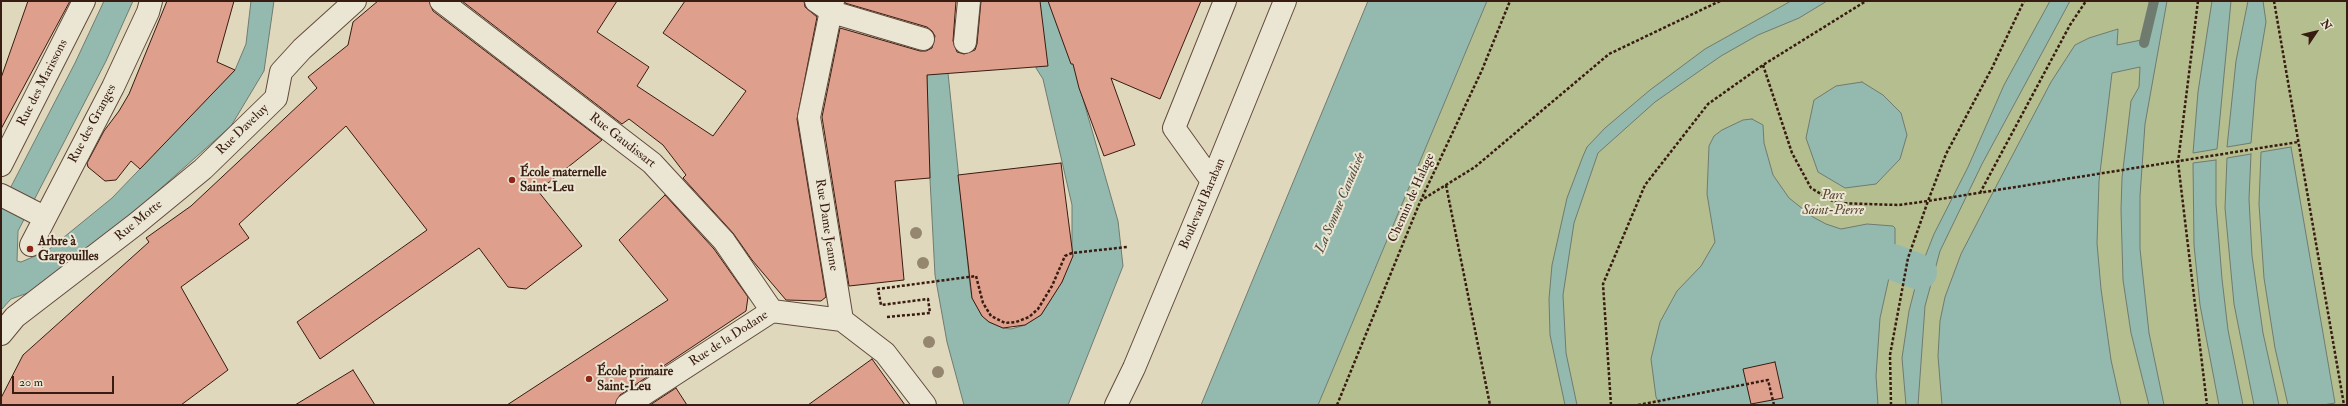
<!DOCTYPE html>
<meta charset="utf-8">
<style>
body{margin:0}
#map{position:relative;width:2348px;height:406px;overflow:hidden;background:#e0d8bc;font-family:"IM FELL Double Pica",serif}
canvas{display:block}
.frame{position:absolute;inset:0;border:2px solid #391c11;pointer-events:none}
.north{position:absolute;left:2296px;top:12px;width:40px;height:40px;-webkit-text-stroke:3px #ebe6d3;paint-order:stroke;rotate:55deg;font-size:11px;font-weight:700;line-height:16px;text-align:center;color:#391c11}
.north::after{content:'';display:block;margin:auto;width:14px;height:18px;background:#391c11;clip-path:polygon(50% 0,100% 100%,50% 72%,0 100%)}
.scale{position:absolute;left:12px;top:376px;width:102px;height:18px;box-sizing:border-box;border:2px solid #391c11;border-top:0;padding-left:5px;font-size:12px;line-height:14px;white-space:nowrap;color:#391c11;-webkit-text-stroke:3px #ebe6d3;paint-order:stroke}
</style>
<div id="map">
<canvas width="2348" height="406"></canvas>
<div class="frame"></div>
<div class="north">N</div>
<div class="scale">20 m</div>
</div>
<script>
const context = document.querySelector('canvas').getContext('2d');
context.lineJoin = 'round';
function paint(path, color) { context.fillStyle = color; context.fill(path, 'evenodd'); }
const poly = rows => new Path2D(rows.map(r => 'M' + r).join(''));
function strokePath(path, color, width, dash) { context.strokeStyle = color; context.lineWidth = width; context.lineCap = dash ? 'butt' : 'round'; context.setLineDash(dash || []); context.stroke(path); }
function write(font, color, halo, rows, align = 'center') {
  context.font = font + ' "IM FELL Double Pica",serif'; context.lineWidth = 4; context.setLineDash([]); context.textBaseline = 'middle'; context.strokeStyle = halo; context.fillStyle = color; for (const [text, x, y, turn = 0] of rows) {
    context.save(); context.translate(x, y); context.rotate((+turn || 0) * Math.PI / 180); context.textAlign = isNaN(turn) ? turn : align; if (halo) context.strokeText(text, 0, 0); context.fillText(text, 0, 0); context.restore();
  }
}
paint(poly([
 [1487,1,2347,1,2347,405,1318,405]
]), '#b5be8f');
const water = poly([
 [104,1,133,1,106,61,18,231,17,261,21,262,47,251,112,198,235,70,246,44,251,1,274,1,264,71,231,126,53,284,11,299,1,310,1,206,75,63,104,1],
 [954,1,954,48,948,73,970,285,972,298,982,316,989,322,1003,328,1011,329,1025,325,1041,315,1062,282,1072,255,1072,205,1043,79,1036,68,1035,21,1036,1,1071,1,1079,85,1118,221,1123,266,1068,405,964,405,947,342,935,275,927,122,927,52,930,21,954,1],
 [1368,1,1487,1,1318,405,1201,405,1368,1],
 [1791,1,1827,1,1799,18,1758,35,1721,56,1655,102,1598,153,1574,223,1563,295,1566,353,1577,405,1565,405,1550,335,1549,299,1552,265,1567,198,1583,156,1587,147,1605,128,1650,90,1705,49,1791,1],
 [2050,1,2070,1,1982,164,1940,251,1925,306,1918,405,1906,405,1902,358,1909,311,1919,272,1934,234,1968,167,2004,85,2050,1],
 [2154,1,2167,1,2145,124,2140,196,2140,249,2149,333,2164,405,2149,405,2131,333,2123,280,2121,210,2122,178,2131,101,2139,87,2140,67,2112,73,2099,181,2097,243,2101,289,2111,360,2121,405,1942,405,1938,356,1940,321,1945,297,1961,254,1990,198,2051,82,2075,45,2089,38,2118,29,2117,45,2146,39,2154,1],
 [2212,1,2231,1,2217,149,2193,153,2198,92,2212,1],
 [2248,1,2263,1,2266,22,2256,81,2251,143,2227,147,2236,61,2248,1],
 [1862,82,1883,95,1901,113,1907,135,1900,159,1876,184,1845,188,1818,172,1806,138,1814,100,1836,86,1862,82],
 [1752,119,1763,125,1764,143,1773,175,1789,198,1813,217,1826,224,1841,229,1867,224,1893,226,1895,228,1895,251,1880,318,1876,376,1878,405,1660,405,1656,397,1651,359,1660,322,1677,291,1701,266,1715,242,1707,194,1709,146,1714,136,1722,130,1743,120,1752,119],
 [2291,147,2335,403,2323,405,2288,405,2275,348,2264,278,2259,204,2261,152,2291,147],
 [2251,154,2249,199,2252,256,2263,333,2279,405,2254,405,2234,304,2225,208,2227,158,2251,154],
 [2216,160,2216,204,2222,279,2228,330,2243,405,2219,405,2200,305,2194,245,2193,163,2216,160]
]);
paint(water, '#94baaf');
strokePath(water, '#707b70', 1);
strokePath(poly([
 [2144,43,2154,1]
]), '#707b70', 10);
strokePath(poly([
 [1893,262,1919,272]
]), '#94baaf', 36);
const building = poly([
 [28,1,70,1,1,129,1,78,28,1],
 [167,1,234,1,217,62,235,70,140,169,131,161,116,180,105,181,88,167,87,163,104,131,119,111,129,94,167,1],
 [378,1,429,1,433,11,602,140,538,191,582,246,526,289,508,287,479,248,320,359,297,322,427,230,346,126,239,224,249,238,181,287,228,370,181,405,1,405,1,398,23,355,149,242,146,238,191,206,317,88,308,77,348,45,353,22,378,1],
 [462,1,617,1,597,32,649,67,637,86,713,136,746,91,663,33,685,1,804,1,805,7,817,17,797,119,826,297,821,301,786,300,752,260,733,233,683,178,686,175,663,145,629,119,622,124,462,1],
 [845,1,956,1,953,41,957,52,964,54,975,50,977,44,981,1,1040,1,1048,66,927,75,930,178,895,181,904,280,849,286,822,117,840,28,920,51,926,51,932,48,935,36,932,31,927,27,845,3,845,1],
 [1048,1,1201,1,1160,99,1111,78,1135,145,1104,156,1079,88,1073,64,1071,64,1048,1],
 [1061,163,1073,256,1062,282,1041,315,1025,325,1003,328,989,322,982,316,972,298,958,175,1061,163],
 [665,195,714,249,748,297,746,311,620,395,615,405,507,405,668,300,619,240,665,195],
 [872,359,905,405,808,405,872,359],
 [1775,362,1783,398,1751,404,1743,369,1775,362],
 [353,370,375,405,295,405,353,370],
 [676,388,687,405,650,405,676,388]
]);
paint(building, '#de9f8d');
strokePath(building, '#391c11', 1);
const minor = poly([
 [441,1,652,163,724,241,772,311],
 [816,1,832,12,923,39],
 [833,1,809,117,842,320,885,353,925,405],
 [965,42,969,1],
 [1,165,84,1],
 [1212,181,1174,128,1225,1],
 [1,195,44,217],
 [31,245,113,87,148,12,151,1],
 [1,334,15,317,136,224,203,169,276,98,281,72,302,49,355,1],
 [627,405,772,311,842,320],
 [1116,405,1134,368,1212,181,1285,1]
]);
strokePath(minor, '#634b3c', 24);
strokePath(poly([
 [2198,1,2178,162,2207,405],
 [2274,1,2344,405],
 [1763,65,1792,153,1811,188,1836,203,1899,205,1928,201,1946,154,1992,68,2024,1],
 [1446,185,1490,405],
 [1980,193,2070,25,2086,1],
 [1420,201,1475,167,1609,54,1720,1],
 [887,317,930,313,928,299,881,305,878,289,976,276,983,303,991,316,1005,323,1016,322,1029,317,1038,309,1052,286,1065,256,1072,253,1127,247],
 [1337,405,1420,202,1482,70,1510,1],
 [1611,405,1603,284,1645,185,1708,104,1763,65,1866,1],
 [1638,405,1768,380,1774,405],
 [1891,405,1890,355,1908,258,1928,201,2298,142]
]), '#391c11', 2.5, [3, 2]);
strokePath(minor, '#ebe6d3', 22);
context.fillStyle = '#95876f';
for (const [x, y] of [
 [916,233],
 [923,263],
 [929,342],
 [938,372]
]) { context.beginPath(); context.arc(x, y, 6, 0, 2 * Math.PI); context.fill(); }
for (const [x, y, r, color] of [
 [512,180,4,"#8f2418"],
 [30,249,4,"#8f2418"],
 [589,379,4,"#8f2418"]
]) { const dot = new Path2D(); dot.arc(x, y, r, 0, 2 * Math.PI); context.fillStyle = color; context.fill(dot); strokePath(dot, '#ebe6d3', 1.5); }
write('13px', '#391c11', '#ebe6d3', [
 ["Rue des Marissons",43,83,-63],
 ["Rue des Granges",93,124,-62],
 ["Rue Daveluy",243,130,-44],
 ["Rue Gaudissart",622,141,38],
 ["Chemin de Halage",1412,198,-66],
 ["Boulevard Baraban",1203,204,-67],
 ["Rue Motte",139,221,-39],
 ["Rue Dame Jeanne",826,225,81],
 ["Rue de la Dodane",729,339,-33]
]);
write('bold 13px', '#391c11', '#ebe6d3', [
 ["École maternelle",520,173],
 ["Saint-Leu",520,188],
 ["Arbre à",38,242],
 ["Gargouilles",38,257],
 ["École primaire",597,372],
 ["Saint-Leu",597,387]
], 'left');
write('italic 13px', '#584430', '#ebe6d3', [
 ["Parc",1833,196],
 ["Saint-Pierre",1833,211]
]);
write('italic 14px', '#544b40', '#ebe6d3', [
 ["La Somme Canalisée",1341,203,-67]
]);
</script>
